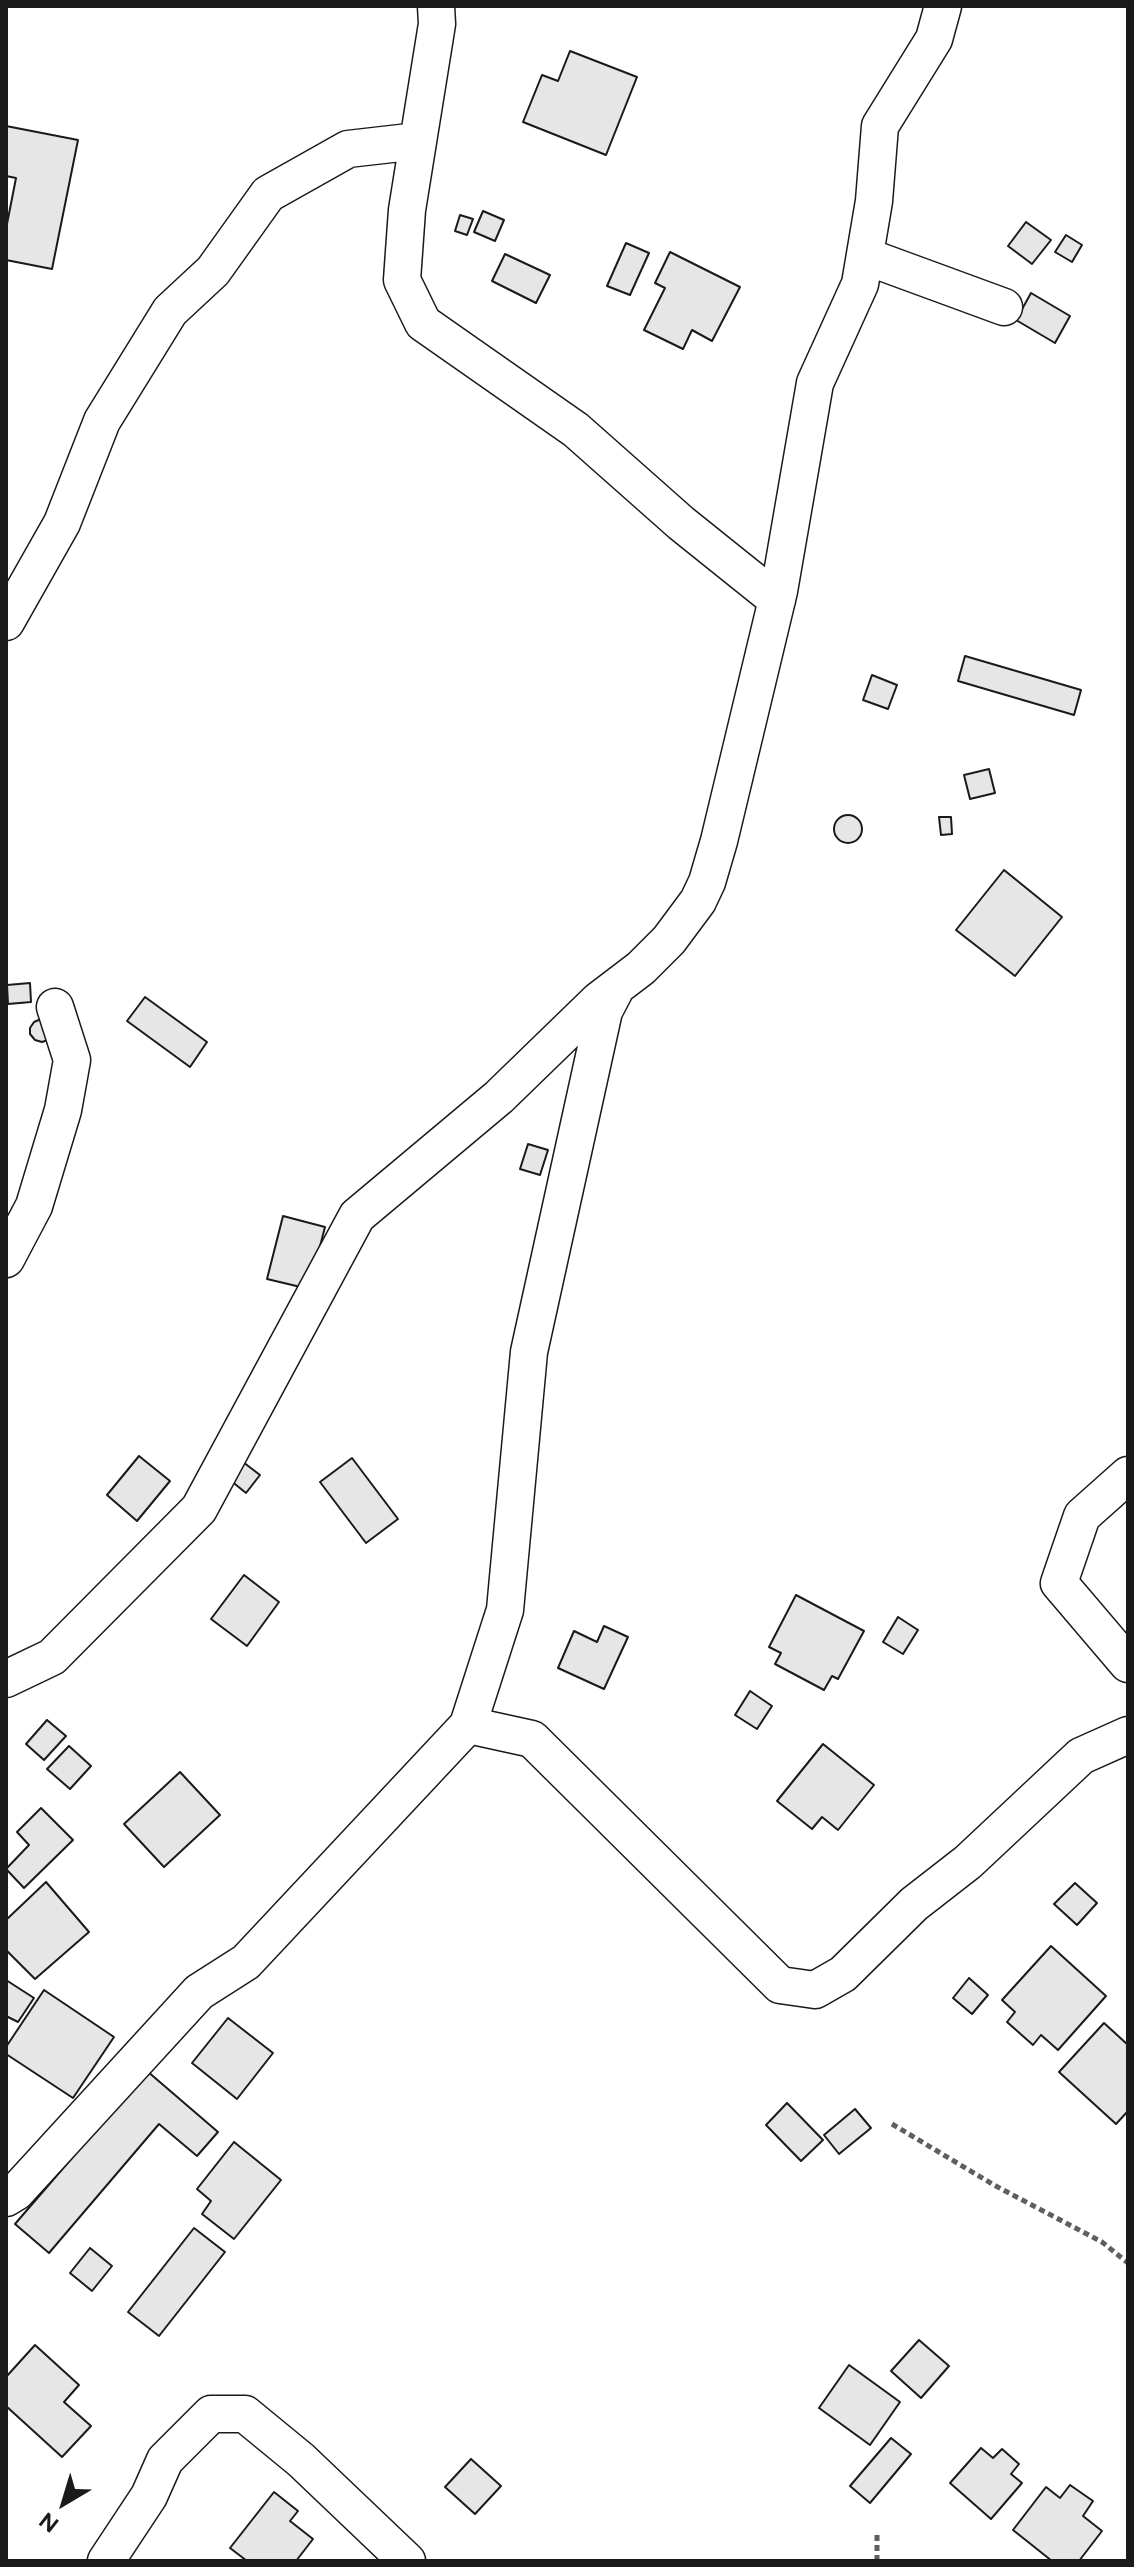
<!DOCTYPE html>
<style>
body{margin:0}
#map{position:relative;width:1134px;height:2567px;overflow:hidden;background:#fff;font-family:Figtree,sans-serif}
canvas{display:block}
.frame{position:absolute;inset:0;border:8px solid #1a1a1a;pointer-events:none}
.north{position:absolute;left:24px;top:2463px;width:80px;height:80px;-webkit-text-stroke:6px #fff;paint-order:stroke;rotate:218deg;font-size:22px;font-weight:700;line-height:32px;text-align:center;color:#1a1a1a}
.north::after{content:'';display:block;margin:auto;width:28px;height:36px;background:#1a1a1a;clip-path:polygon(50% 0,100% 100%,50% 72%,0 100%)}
</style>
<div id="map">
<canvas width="1134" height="2567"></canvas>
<div class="frame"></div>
<div class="north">N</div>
</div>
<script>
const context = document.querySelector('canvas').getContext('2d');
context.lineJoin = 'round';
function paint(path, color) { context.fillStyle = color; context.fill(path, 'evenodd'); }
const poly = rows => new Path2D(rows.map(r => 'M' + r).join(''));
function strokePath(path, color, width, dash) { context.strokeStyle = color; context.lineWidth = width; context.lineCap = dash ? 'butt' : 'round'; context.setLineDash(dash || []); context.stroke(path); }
const building = poly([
 [570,51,637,77,606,155,523,122,542,75,558,81,570,51],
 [6,126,78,140,52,269,6,260,6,229,16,178,6,176,6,126],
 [483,211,504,220,495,241,474,232,483,211],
 [460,215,473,219,467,235,455,231,460,215],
 [1026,222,1051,240,1032,264,1008,246,1026,222],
 [1066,235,1082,245,1072,262,1055,252,1066,235],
 [626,243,649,253,630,295,607,286,626,243],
 [670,252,740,287,712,341,692,330,683,349,644,330,665,288,655,283,670,252],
 [505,254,550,275,536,303,492,281,505,254],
 [1031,293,1070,316,1055,343,1016,320,1031,293],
 [965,656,1081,690,1074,715,958,681,965,656],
 [872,675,897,685,888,709,863,700,872,675],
 [989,769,995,793,970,799,964,775,989,769],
 '834 829a14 14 0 1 1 28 0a14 14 0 1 1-28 0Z',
 [939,817,951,817,952,834,941,835,939,817],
 [1004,870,1062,917,1015,976,956,930,1004,870],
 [30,983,31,1002,8,1004,7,985,30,983],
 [145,997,207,1042,190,1067,127,1021,145,997],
 [41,1019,48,1040,42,1042,35,1040,30,1034,30,1028,34,1022,41,1019],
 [528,1144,548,1150,540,1175,520,1169,528,1144],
 [283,1216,325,1227,309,1289,267,1279,283,1216],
 [139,1456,170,1481,137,1521,107,1495,139,1456],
 [352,1458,398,1519,366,1543,320,1482,352,1458],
 [243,1462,260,1475,246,1493,230,1480,243,1462],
 [244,1575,279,1602,247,1646,211,1619,244,1575],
 [796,1595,864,1631,838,1679,832,1676,824,1690,775,1664,781,1653,769,1647,796,1595],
 [898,1617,918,1630,903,1654,883,1642,898,1617],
 [604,1626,628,1637,604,1689,558,1668,574,1631,597,1642,604,1626],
 [750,1691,772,1706,757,1729,735,1715,750,1691],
 [47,1720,66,1736,44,1760,26,1744,47,1720],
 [823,1744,874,1785,838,1830,822,1817,812,1829,777,1801,823,1744],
 [69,1746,91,1766,70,1789,47,1769,69,1746],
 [180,1772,220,1815,164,1867,124,1824,180,1772],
 [41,1808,73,1840,24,1888,6,1869,29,1845,17,1832,41,1808],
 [46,1882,89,1932,35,1979,6,1950,6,1920,46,1882],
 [1075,1883,1097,1903,1077,1925,1054,1904,1075,1883],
 [1051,1946,1106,1996,1058,2050,1041,2035,1033,2045,1007,2022,1015,2012,1002,2000,1051,1946],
 [969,1978,988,1995,972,2014,953,1998,969,1978],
 [6,1980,34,1998,18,2022,6,2016,6,1980],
 [44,1990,114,2037,73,2098,6,2054,6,2047,44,1990],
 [228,2018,273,2053,237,2099,192,2063,228,2018],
 [1104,2023,1128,2045,1128,2111,1116,2124,1059,2072,1104,2023],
 [147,2071,218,2132,197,2156,159,2124,49,2253,15,2224,147,2071],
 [787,2103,823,2140,801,2161,766,2125,787,2103],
 [855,2109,871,2128,839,2154,824,2135,855,2109],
 [234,2142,281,2180,234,2239,202,2214,211,2201,197,2189,234,2142],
 [194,2228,225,2252,159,2336,128,2312,194,2228],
 [90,2248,112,2266,92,2291,70,2273,90,2248],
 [919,2340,949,2366,921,2398,891,2371,919,2340],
 [35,2345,79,2385,64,2402,91,2426,62,2457,6,2406,6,2377,35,2345],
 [849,2365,900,2402,870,2445,819,2408,849,2365],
 [891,2438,911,2454,870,2503,850,2486,891,2438],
 [981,2448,993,2458,1002,2449,1019,2464,1011,2474,1022,2483,991,2519,950,2483,981,2448],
 [471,2459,501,2486,475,2514,445,2487,471,2459],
 [1070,2485,1093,2501,1083,2516,1102,2531,1079,2561,1052,2561,1013,2530,1046,2487,1060,2498,1070,2485],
 [274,2492,298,2511,290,2521,313,2539,296,2561,247,2561,230,2548,274,2492]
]);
paint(building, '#e6e6e6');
strokePath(building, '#1a1a1a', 2);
const street = poly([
 [436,6,437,24,407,210,402,280,423,323,576,430,681,523,777,600],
 [865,256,1004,307],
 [6,622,62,523,102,421,170,311,213,271,268,194,348,149,418,141],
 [6,1259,34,1206,63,1110,72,1060,55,1007],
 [1128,1475,1082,1516,1059,1583,1128,1664],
 [6,1679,52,1657,199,1509,357,1216,499,1097,599,1000,641,968,669,940,698,901,707,882,719,841,779,591,815,383,860,284,874,201,880,126,934,39,943,6],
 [468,1725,532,1739,780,1985,815,1990,843,1974,914,1904,968,1862,1081,1756,1128,1735],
 [6,2198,16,2192,199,1992,246,1962,468,1725,505,1610,529,1352,604,1011,614,992],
 [106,2561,149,2496,165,2460,211,2414,245,2414,301,2460,407,2561]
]);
strokePath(street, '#1a1a1a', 39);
strokePath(poly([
 [892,2124,994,2185,1102,2242,1128,2263],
 [877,2561,877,2534]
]), '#5f5f5f', 5, [6, 4]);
strokePath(street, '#fff', 36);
</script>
